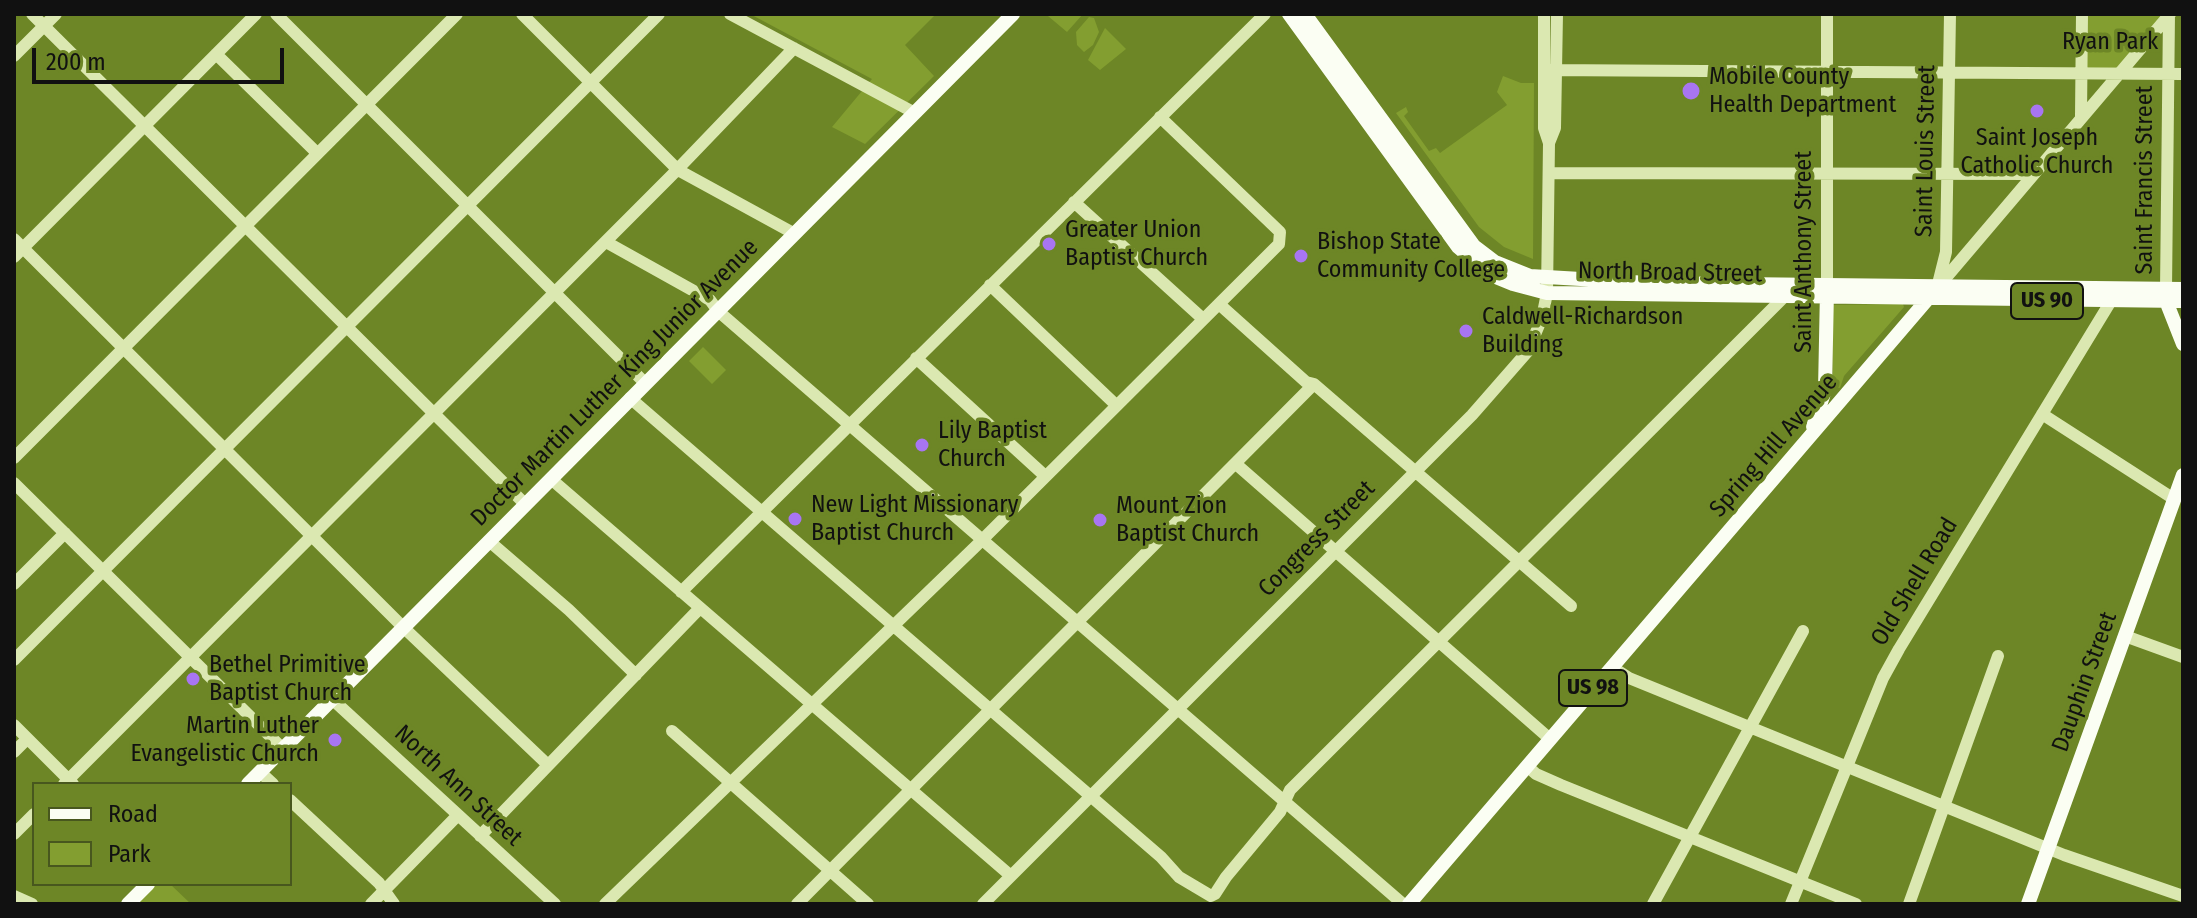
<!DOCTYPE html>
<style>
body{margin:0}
#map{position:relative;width:2197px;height:918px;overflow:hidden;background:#6d8626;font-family:"Fira Sans Condensed",sans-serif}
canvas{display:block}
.frame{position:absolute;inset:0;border:16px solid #111;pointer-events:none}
.legend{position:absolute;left:32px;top:782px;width:260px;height:104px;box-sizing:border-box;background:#6d8626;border:2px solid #48571e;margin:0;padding:10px 14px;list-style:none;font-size:24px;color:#111}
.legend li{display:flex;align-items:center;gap:16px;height:40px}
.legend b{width:40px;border:2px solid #48571e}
.scale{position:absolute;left:32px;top:48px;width:252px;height:36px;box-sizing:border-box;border:4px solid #111;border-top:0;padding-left:10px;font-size:24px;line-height:28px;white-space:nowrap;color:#111;-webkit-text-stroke:6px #6d8626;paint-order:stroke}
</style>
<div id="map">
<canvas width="2197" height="918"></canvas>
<div class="frame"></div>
<ul class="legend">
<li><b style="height:10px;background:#fbfef3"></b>Road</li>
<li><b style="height:22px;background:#839e30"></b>Park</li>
</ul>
<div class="scale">200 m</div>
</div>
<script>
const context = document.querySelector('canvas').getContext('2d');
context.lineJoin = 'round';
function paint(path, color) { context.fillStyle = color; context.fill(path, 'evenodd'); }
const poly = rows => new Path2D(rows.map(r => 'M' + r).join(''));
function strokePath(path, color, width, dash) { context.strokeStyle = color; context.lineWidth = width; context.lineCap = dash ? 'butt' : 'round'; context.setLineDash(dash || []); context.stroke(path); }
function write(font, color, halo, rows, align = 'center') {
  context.font = font + ' "Fira Sans Condensed",sans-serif'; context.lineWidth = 7; context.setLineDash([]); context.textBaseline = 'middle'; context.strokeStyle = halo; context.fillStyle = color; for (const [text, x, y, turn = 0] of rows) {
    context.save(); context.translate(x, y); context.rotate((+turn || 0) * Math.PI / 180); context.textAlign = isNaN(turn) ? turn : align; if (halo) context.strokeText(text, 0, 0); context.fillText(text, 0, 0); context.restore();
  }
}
paint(poly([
 [750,14,936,14,905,45,934,76,865,144,832,127,872,79],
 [1050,14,1083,14,1067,32,1048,16],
 [2082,14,2169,14,2119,73,2082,72],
 [1089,17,1094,18,1099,32,1093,45,1084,52,1077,45,1076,32],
 [1105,28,1126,49,1100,70,1088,60],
 [1503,76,1521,83,1534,83,1533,259,1504,247,1479,227,1396,113,1406,107,1408,112,1404,116,1429,151,1436,148,1440,153,1507,105,1497,92],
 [1903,304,1904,307,1844,376,1840,388,1833,387,1832,305],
 [703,347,726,370,712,384,689,361],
 [148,884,170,884,191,904,128,904]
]), '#839e30');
strokePath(poly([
 [32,14,526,505],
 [276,14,645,383],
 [522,14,678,170,795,234],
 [730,14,915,113],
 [1544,14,1544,128,1549,143],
 [1827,14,1827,285],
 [216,54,317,153],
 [14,56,56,14],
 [1544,70,2183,74],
 [2081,116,2082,14],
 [1549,173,2033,174],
 [1074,202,1203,319],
 [14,239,402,626,548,765],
 [606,242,710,300,718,311,1403,904],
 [14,257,256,14],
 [1938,284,1946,252,1950,14],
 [990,285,1116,405],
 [1938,287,2170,14],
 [2166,289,2169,14],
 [1219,304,1306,382,1314,384,1571,606],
 [916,358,1044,475],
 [630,398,1161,857,1179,877,1211,896,1215,894,1226,877,1280,812,1290,790,1784,297],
 [2042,414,2174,499],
 [14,458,457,14],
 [1236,464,1550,739],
 [551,479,1011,876],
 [14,483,283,749],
 [489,541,569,610,636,675],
 [14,584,65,533],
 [681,592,1265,14],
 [2125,636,2183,657],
 [14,660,659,14],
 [1612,667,1629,678,2064,855,2183,896],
 [332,699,555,904],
 [14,725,73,784],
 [672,731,868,904],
 [14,752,27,739],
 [1527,766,1536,774,1561,785,1856,904],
 [260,772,273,784],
 [64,784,672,175,794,48],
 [290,800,379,883,394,904],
 [14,834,34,814],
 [480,836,700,608],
 [14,896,32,904],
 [371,904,458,815],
 [605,904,976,546,1279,244,1280,232,1160,117],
 [797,904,1314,384],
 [983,904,1472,415,1528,351,1542,318,1547,293,1549,143,1555,128,1557,14],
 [1653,904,1803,631],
 [1791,904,1883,678,1899,649,2111,301],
 [1909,904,1998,656]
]), '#dbe8b1', 12);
strokePath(poly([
 [1289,14,1458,247,1491,275,1513,284,1547,293,2183,301],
 [1305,14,1474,246,1495,262,1530,276,1648,283,2183,289],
 [2166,293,2168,306,2183,344],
 [1813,427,1825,390,1827,290],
 [248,784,1013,14],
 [128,904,148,884],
 [1409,904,1932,294],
 [2028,904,2183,475]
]), '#fbfef3', 14);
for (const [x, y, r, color] of [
 [1691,91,10,"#a875f2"],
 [2037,111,8,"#a875f2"],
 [1049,244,8,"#a875f2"],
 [1301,256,8,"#a875f2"],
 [1466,331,8,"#a875f2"],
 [922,445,8,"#a875f2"],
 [795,519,8,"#a875f2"],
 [1100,520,8,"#a875f2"],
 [193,679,8,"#a875f2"],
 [335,740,8,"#a875f2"]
]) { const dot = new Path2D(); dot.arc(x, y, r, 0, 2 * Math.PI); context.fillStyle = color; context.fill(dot); strokePath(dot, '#6d8626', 3); }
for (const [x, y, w] of [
 [2047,301,72],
 [1593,688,68]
]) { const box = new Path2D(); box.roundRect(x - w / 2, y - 18, w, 36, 6); context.fillStyle = '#6d8626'; context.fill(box); strokePath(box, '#111', 2); }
write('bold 22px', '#111', null, [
 ["US 90",2047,301],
 ["US 98",1593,688]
]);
write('24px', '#111', '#6d8626', [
 ["Ryan Park",2110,42]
]);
write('24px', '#111', '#6d8626', [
 ["Mobile County",1709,77],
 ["Health Department",1709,105],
 ["Saint Joseph",2037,138,"center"],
 ["Catholic Church",2037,166,"center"],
 ["Greater Union",1065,230],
 ["Baptist Church",1065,258],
 ["Bishop State",1317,242],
 ["Community College",1317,270],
 ["Caldwell-Richardson",1482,317],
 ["Building",1482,345],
 ["Lily Baptist",938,431],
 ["Church",938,459],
 ["New Light Missionary",811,505],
 ["Baptist Church",811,533],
 ["Mount Zion",1116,506],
 ["Baptist Church",1116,534],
 ["Bethel Primitive",209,665],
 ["Baptist Church",209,693],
 ["Martin Luther",319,726,"right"],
 ["Evangelistic Church",319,754,"right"]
], 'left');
write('24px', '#111', '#6d8626', [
 ["Saint Louis Street",1926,151,-89],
 ["Saint Francis Street",2145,180,-90],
 ["Saint Anthony Street",1804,252,-90],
 ["North Broad Street",1670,273,1],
 ["Doctor Martin Luther King Junior Avenue",615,383,-45],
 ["Spring Hill Avenue",1774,446,-49],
 ["Congress Street",1317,539,-45],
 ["Old Shell Road",1915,582,-59],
 ["Dauphin Street",2085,682,-70],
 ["North Ann Street",458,786,43]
]);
</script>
